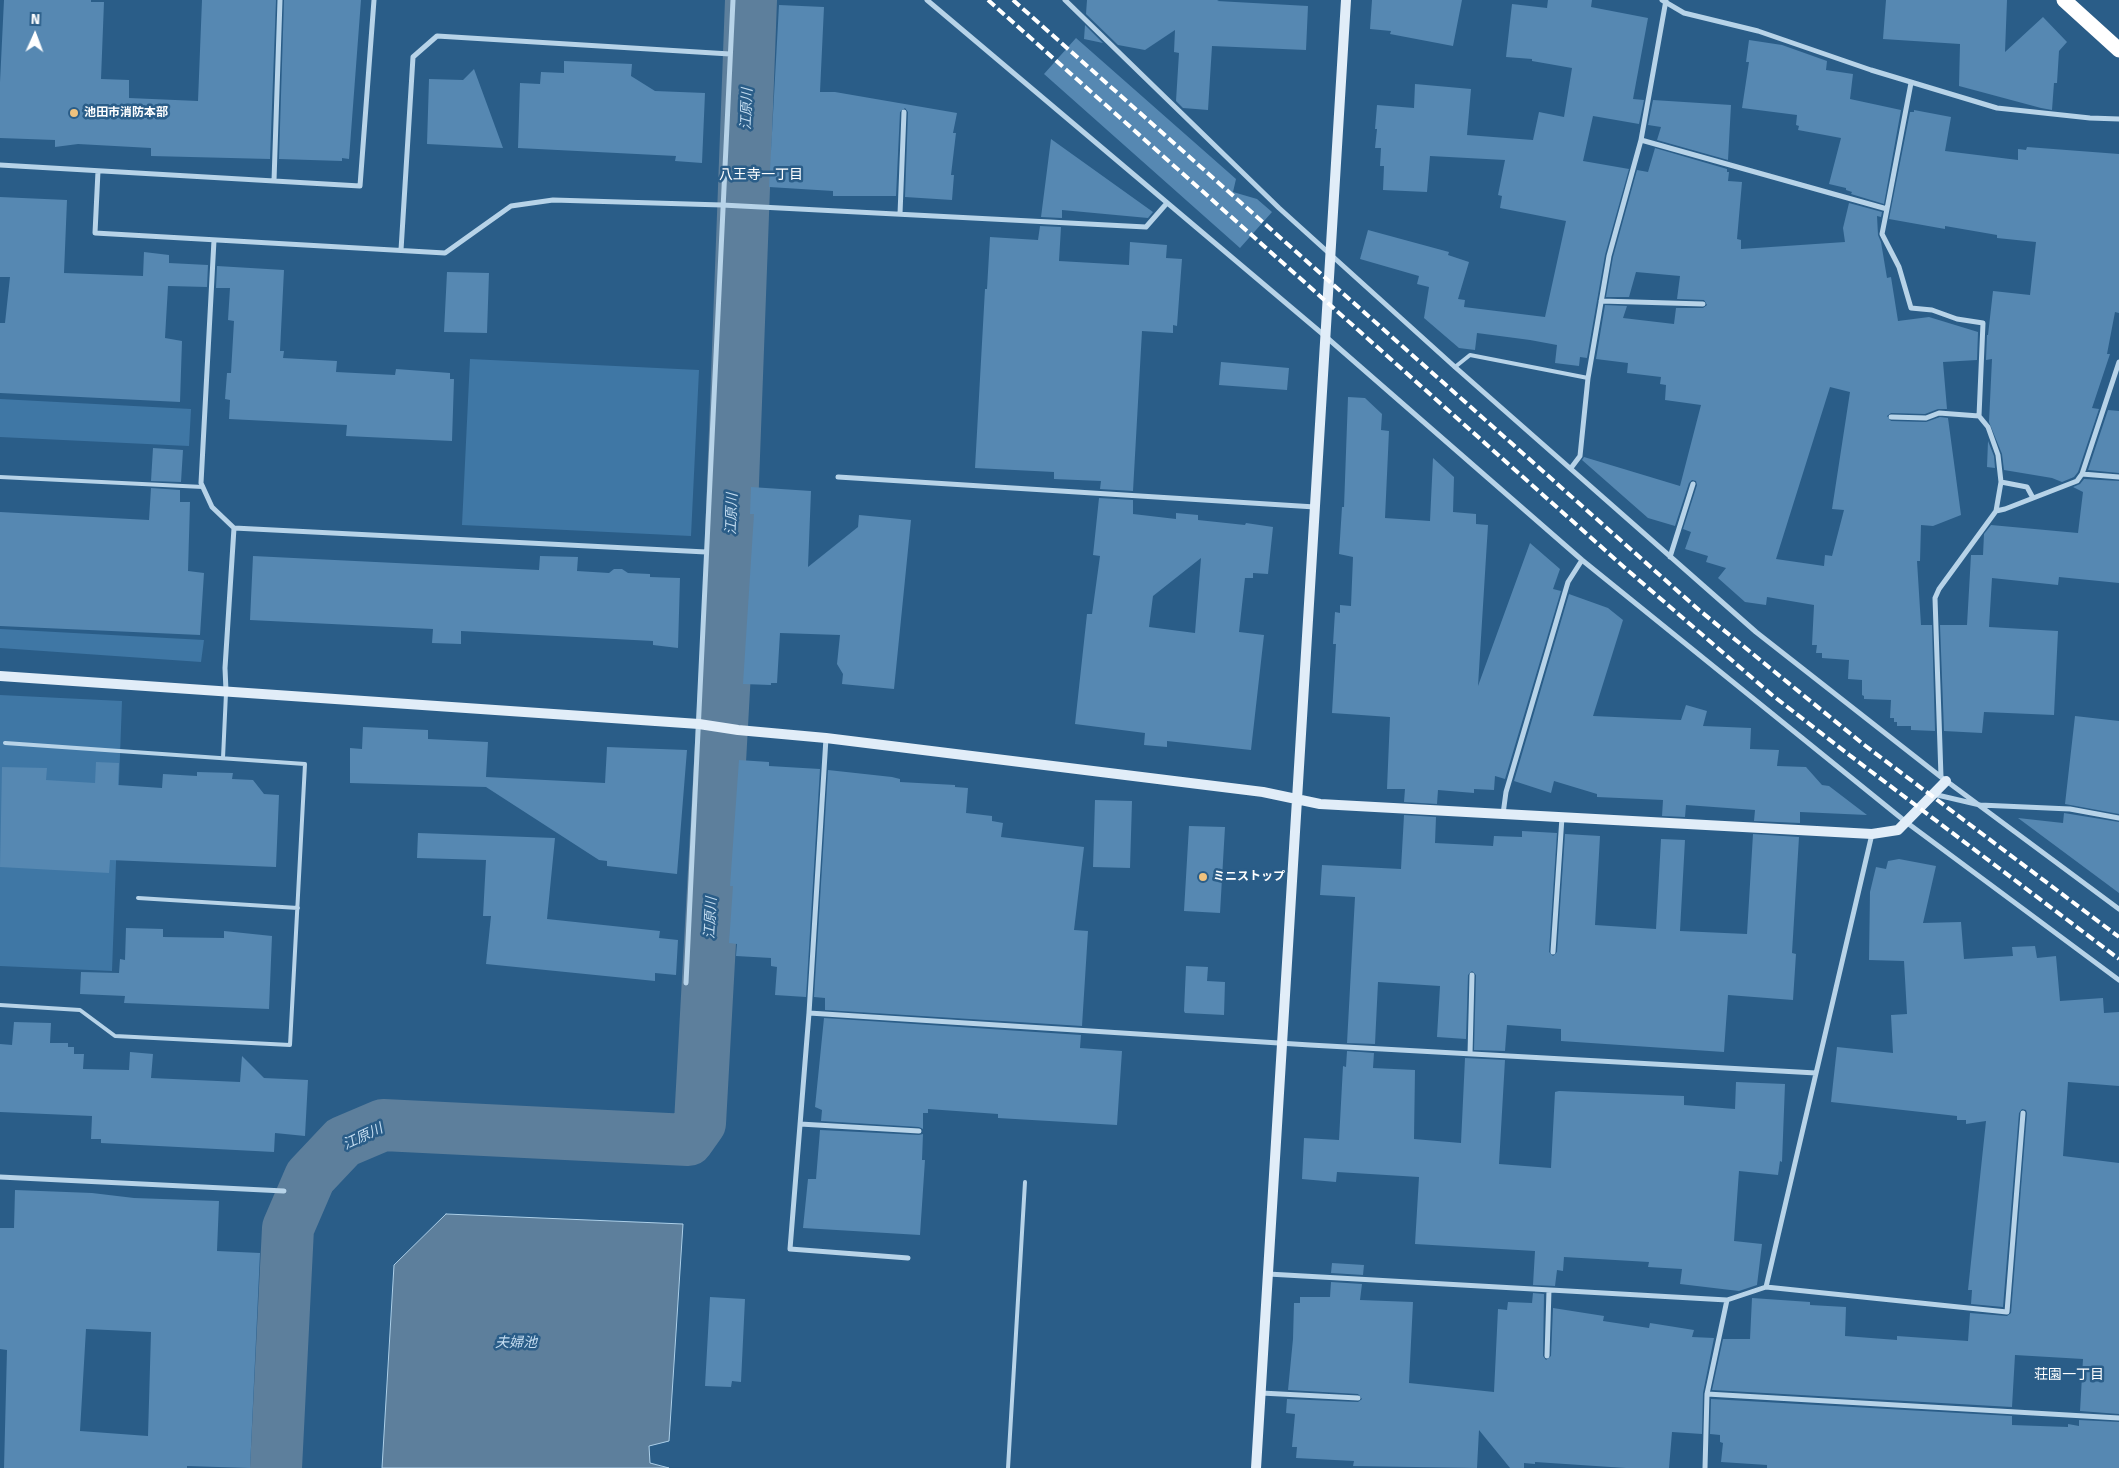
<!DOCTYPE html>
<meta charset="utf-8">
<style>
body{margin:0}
#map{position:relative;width:2119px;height:1468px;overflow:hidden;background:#2a5d88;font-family:"Fira Sans",sans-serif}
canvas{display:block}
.north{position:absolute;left:10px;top:10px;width:50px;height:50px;-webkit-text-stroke:4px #2a5d88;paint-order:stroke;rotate:2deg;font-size:14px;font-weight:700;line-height:20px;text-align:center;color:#fff}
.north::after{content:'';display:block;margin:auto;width:18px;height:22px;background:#fff;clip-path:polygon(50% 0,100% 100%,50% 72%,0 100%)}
</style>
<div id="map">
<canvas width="2119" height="1468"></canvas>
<div class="north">N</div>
</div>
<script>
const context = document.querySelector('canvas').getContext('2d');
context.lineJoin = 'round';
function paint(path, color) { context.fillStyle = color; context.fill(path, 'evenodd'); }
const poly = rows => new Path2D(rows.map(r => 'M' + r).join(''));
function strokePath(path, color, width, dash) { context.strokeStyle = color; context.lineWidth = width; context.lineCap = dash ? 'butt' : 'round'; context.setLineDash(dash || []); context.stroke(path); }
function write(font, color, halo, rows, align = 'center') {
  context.font = font + ' "Fira Sans","Noto Sans JP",sans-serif'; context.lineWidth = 5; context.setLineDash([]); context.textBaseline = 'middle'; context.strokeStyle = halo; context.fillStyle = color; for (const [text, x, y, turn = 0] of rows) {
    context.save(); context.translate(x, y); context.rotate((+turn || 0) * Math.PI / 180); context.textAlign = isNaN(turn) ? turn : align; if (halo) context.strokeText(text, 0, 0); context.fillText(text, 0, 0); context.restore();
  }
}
paint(poly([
 [470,359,699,370,691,536,462,525],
 [0,399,191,409,189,446,0,437],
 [0,629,204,640,201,662,0,648],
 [0,695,122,701,112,971,0,966]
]), '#3f77a5');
const water = poly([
 [446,1214,683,1224,669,1441,649,1446,650,1463,669,1468,382,1468,394,1265,446,1214]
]);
paint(water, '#5d7f9c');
strokePath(water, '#accfe8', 1);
strokePath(poly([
 [276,1468,288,1228,310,1177,343,1142,383,1125,688,1140,700,1123,728,617,751,0]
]), '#5d7f9c', 52);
paint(poly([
 [4,0,91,0,91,2,104,2,101,79,129,80,129,98,198,101,202,0,276,0,270,159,151,156,151,148,78,144,55,147,55,140,0,138,0,82],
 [284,0,361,0,349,159,342,158,342,161,279,159],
 [1087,0,1219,0,1217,1,1308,6,1306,50,1212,46,1208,110,1183,108,1176,101,1179,53,1174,52,1175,30,1145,50,1118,45,1086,14],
 [1372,0,1462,0,1453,46,1390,34,1391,31,1370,29],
 [1548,0,1592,0,1591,7,1648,18,1633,99,1644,100,1639,124,1593,116,1583,161,1629,169,1605,255,1587,358,1580,357,1579,366,1555,363,1557,345,1530,340,1477,333,1475,350,1459,348,1424,318,1429,287,1417,284,1419,276,1360,259,1368,230,1449,252,1448,255,1469,262,1458,299,1465,300,1464,307,1545,317,1566,221,1500,208,1502,196,1498,195,1505,160,1430,156,1427,192,1383,190,1384,166,1380,166,1381,148,1375,148,1377,129,1375,129,1377,105,1414,108,1415,84,1471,89,1467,135,1533,140,1539,112,1564,117,1572,68,1532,61,1532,59,1506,57,1512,4,1547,8],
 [1886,0,2007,0,2005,52,2043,17,2067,42,2059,51,2057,83,2054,83,2052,110,2041,108,1959,86,1960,44,1883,39],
 [779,5,824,7,820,92,835,92,957,113,953,133,956,133,951,175,954,175,952,200,905,197,908,112,905,108,900,112,896,196,833,196,833,191,769,187],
 [1085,25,1103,43,1084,39],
 [1076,38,1236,179,1233,192,1257,199,1272,212,1240,248,1044,74],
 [1749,40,1782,45,1827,61,1826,70,1853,74,1850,99,1901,110,1884,204,1851,194,1852,192,1846,190,1846,188,1829,184,1841,138,1798,130,1799,126,1796,125,1797,115,1742,108,1749,62,1746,62],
 [564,61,632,64,631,76,655,91,705,93,702,163,675,161,676,156,518,148,520,83,540,84,541,72,564,73],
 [474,69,503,148,427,144,429,79,463,80],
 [1653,100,1731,105,1728,160,1657,140,1661,127,1648,125],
 [1914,110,1951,117,1945,151,2018,160,2018,149,2026,150,2027,147,2119,154,2119,313,2115,312,2107,354,2110,354,2092,408,2099,409,2078,472,2074,477,2062,482,2052,478,2004,470,2002,454,1989,422,1992,359,1986,360,1987,335,1988,335,1993,291,2030,295,2036,242,1997,238,1997,235,1945,226,1945,229,1889,219,1910,112,1914,112],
 [1051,139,1153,212,1148,218,1062,210,1062,218,1041,217],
 [1655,148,1727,169,1727,172,1729,172,1728,181,1742,182,1737,239,1741,240,1741,249,1845,242,1843,228,1849,203,1882,212,1881,217,1877,216,1878,235,1881,242,1887,278,1891,277,1898,321,1929,317,1978,332,1977,360,1943,362,1947,409,1938,409,1925,414,1891,413,1887,416,1891,421,1926,422,1940,417,1948,418,1961,515,1933,526,1921,525,1920,561,1917,561,1921,625,1932,625,1935,731,1911,730,1911,726,1897,726,1897,722,1894,722,1894,718,1890,718,1891,700,1864,699,1864,696,1862,695,1862,680,1848,679,1849,660,1822,658,1822,653,1816,653,1817,645,1812,645,1814,605,1767,597,1766,605,1745,602,1718,578,1726,568,1706,562,1708,556,1685,549,1691,532,1683,529,1697,485,1696,481,1692,480,1689,483,1675,526,1648,518,1582,460,1584,457,1680,486,1701,405,1665,400,1666,385,1660,384,1661,377,1627,373,1628,363,1596,359,1605,305,1627,306,1623,318,1674,324,1676,308,1703,308,1707,305,1704,300,1677,299,1680,276,1636,272,1629,297,1606,297,1613,257,1637,170,1648,172],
 [1830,387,1850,392,1832,509,1844,510,1832,556,1825,555,1824,566,1776,559],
 [0,197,67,200,64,273,143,276,144,252,169,255,169,263,208,265,207,287,168,286,165,338,182,341,180,402,0,393,0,323,5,323,10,277,0,277],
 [1040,226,1061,227,1059,261,1129,265,1130,242,1167,245,1166,258,1182,259,1177,326,1173,325,1173,333,1142,331,1133,491,1100,489,1101,481,1054,479,1054,472,975,468,985,289,987,289,990,237,1038,240],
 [217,266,284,270,280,351,284,351,283,358,337,361,336,372,395,375,396,369,450,373,450,379,454,379,452,441,346,436,347,425,229,419,230,400,225,399,227,373,231,373,234,321,228,320,230,288,216,288],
 [447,272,489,273,487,333,444,332],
 [1221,362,1289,368,1287,390,1219,385],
 [1348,397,1365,398,1382,414,1381,430,1389,431,1385,518,1430,521,1433,458,1454,477,1453,512,1476,514,1476,524,1488,525,1478,686,1530,543,1560,569,1553,589,1561,591,1505,779,1495,776,1494,790,1474,789,1474,793,1438,790,1437,804,1404,802,1405,789,1387,789,1390,717,1332,713,1336,644,1333,644,1335,612,1340,613,1340,605,1351,606,1353,557,1339,554,1342,507,1344,507],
 [2108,410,2119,411,2119,473,2088,470],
 [1988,441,1994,456,1995,468,1987,467],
 [153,448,183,450,181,482,151,481],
 [2084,479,2119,481,2119,583,2059,577,2058,585,1992,578,1989,627,2058,631,2054,715,1984,712,1982,733,1944,731,1940,625,1967,625,1971,555,1983,555,1984,534,1991,525,2078,533,2083,492,2073,487,2080,484],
 [751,487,811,491,808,567,858,527,859,515,911,520,894,689,842,684,843,674,837,664,840,635,780,633,777,683,771,683,771,685,743,684,754,514,750,514],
 [151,488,180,490,180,502,190,502,188,571,204,573,200,635,0,626,0,512,149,520],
 [1099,498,1133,500,1133,514,1176,519,1176,513,1198,515,1198,520,1245,525,1246,523,1273,527,1268,574,1253,573,1253,578,1245,578,1239,632,1264,635,1251,750,1167,741,1167,747,1144,745,1145,733,1075,724,1087,614,1092,614,1100,556,1093,555],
 [1201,558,1195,633,1149,627,1153,596],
 [253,556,539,570,540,556,578,557,577,571,609,573,614,569,622,569,628,573,650,574,650,577,680,578,678,648,653,645,653,641,461,631,461,644,432,643,433,629,250,620],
 [1569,594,1608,608,1623,620,1593,716,1681,720,1686,705,1707,711,1703,726,1751,728,1750,749,1779,750,1777,766,1806,767,1822,785,1829,786,1867,815,1800,812,1800,823,1754,821,1755,810,1686,805,1685,817,1662,816,1663,800,1597,797,1597,794,1554,781,1551,793,1514,781],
 [2075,716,2119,721,2119,814,2065,804],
 [363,727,428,730,428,739,488,742,486,777,605,783,607,747,687,750,677,874,607,866,607,861,599,860,486,787,350,783,350,748,362,749],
 [739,760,769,762,769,766,820,769,806,997,775,995,777,967,771,966,771,958,736,956,737,944,729,943,733,886,730,886],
 [96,762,119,763,118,785,162,788,163,774,197,776,197,772,233,773,232,779,253,780,264,794,279,795,276,867,110,860,109,873,0,867,2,767,47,768,46,780,95,783],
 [828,770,892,777,900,779,900,782,955,785,955,787,968,788,966,813,992,816,992,821,1003,823,1001,837,1084,847,1074,930,1088,931,1082,1026,825,1010,825,998,814,997],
 [1095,800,1132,801,1130,868,1093,867],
 [2064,813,2119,822,2119,893,2018,818,2063,823],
 [1404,815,1436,817,1435,843,1493,846,1494,836,1522,837,1522,831,1557,833,1549,952,1553,956,1557,952,1565,834,1600,836,1595,925,1656,929,1661,839,1685,840,1680,931,1747,934,1753,834,1799,837,1792,953,1796,954,1793,1000,1728,995,1724,1052,1561,1041,1561,1029,1507,1025,1505,1051,1474,1050,1476,975,1472,971,1468,975,1466,1039,1437,1037,1440,986,1378,982,1375,1044,1347,1043,1355,897,1320,895,1322,865,1401,869],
 [1189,826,1225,827,1220,913,1184,911],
 [418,833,555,838,547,919,660,931,659,938,678,940,676,975,655,973,655,981,486,964,491,916,483,916,486,860,417,858],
 [1899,859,1936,866,1923,923,1961,922,1964,959,2013,956,2012,947,2035,946,2037,958,2056,956,2060,1001,2103,998,2104,1013,2119,1012,2119,1086,2068,1082,2063,1156,2119,1163,2119,1414,2080,1411,2083,1359,2015,1355,2012,1407,1712,1390,1723,1339,1750,1339,1752,1298,1810,1302,1810,1305,1846,1307,1845,1336,1897,1340,1897,1336,1968,1341,1970,1313,2007,1316,2011,1313,2027,1113,2026,1110,2022,1109,2019,1113,2003,1307,1971,1304,1972,1290,1968,1290,1986,1121,1966,1124,1966,1120,1957,1120,1957,1116,1831,1102,1837,1047,1893,1053,1891,1015,1907,1014,1904,961,1869,960,1870,892,1876,867,1886,869,1888,861],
 [126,928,163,929,163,937,224,938,224,931,272,936,269,1009,124,1003,125,996,80,994,81,972,119,973,120,959,125,960],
 [1186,966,1208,967,1207,981,1225,982,1224,1015,1185,1013,1184,1011],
 [824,1018,1081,1035,1080,1048,1122,1051,1117,1125,998,1118,998,1114,928,1109,928,1113,923,1113,923,1129,919,1127,821,1121,822,1110,815,1107],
 [14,1022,51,1023,50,1043,68,1043,68,1047,74,1047,74,1054,84,1054,83,1069,129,1070,130,1052,153,1054,151,1078,240,1082,242,1056,264,1078,308,1080,305,1136,275,1133,274,1152,101,1143,101,1139,91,1139,92,1116,0,1112,0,1044,12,1045],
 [1347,1051,1374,1053,1373,1068,1415,1070,1414,1139,1461,1143,1465,1058,1505,1060,1499,1164,1551,1168,1555,1092,1559,1091,1684,1096,1684,1105,1735,1109,1736,1082,1785,1084,1782,1162,1780,1161,1778,1175,1739,1171,1734,1241,1762,1244,1757,1285,1739,1291,1680,1284,1682,1269,1648,1267,1649,1262,1564,1257,1563,1271,1557,1270,1555,1286,1533,1285,1535,1251,1415,1244,1419,1177,1337,1172,1336,1182,1302,1179,1304,1138,1339,1140,1343,1066,1346,1067],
 [820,1130,919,1135,923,1134,922,1160,925,1160,920,1235,803,1228,808,1179,816,1179],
 [15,1190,92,1193,134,1198,219,1201,217,1251,260,1253,250,1468,187,1466,187,1468,4,1468,7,1350,0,1349,0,1228,14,1228],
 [86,1329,151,1332,148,1436,80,1431],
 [1332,1263,1364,1265,1363,1275,1331,1273],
 [1331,1282,1362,1284,1360,1300,1413,1302,1409,1383,1494,1392,1498,1309,1507,1310,1508,1302,1532,1303,1533,1293,1544,1294,1543,1356,1546,1360,1551,1356,1553,1308,1604,1316,1603,1321,1649,1328,1650,1323,1694,1330,1692,1337,1714,1338,1703,1393,1702,1434,1672,1432,1669,1468,1626,1468,1535,1462,1535,1464,1524,1463,1524,1468,1510,1468,1479,1430,1477,1468,1353,1466,1354,1461,1296,1458,1297,1447,1292,1447,1295,1414,1286,1413,1287,1399,1358,1402,1362,1399,1358,1394,1288,1390,1293,1339,1294,1303,1300,1303,1300,1297,1330,1297],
 [710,1297,745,1299,741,1382,732,1381,731,1387,705,1386],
 [1711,1399,2012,1416,2012,1425,2068,1427,2068,1424,2079,1426,2079,1420,2119,1422,2119,1468,1767,1468,1767,1465,1721,1462,1723,1443,1720,1442,1720,1435,1710,1434]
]), '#5688b2');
strokePath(poly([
 [1455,367,1470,355,1588,378],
 [0,477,203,487],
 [223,758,226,693],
 [138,898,298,908],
 [0,1005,80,1010,115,1036,290,1045,305,764,5,743],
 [1008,1468,1025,1182]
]), '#b7d3e8', 4);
strokePath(poly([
 [927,0,1325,336,1582,560,1906,822,2119,980],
 [1065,0,1279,208,1455,367,1756,632,1941,777,2119,909],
 [1662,0,1684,13,1758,31,1871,70,1997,108,2090,118,2119,119],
 [1641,140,1887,209,1911,83],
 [0,165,360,186,374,0],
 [98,171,95,233,445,253,511,206,553,200,722,205,1146,227,1167,203],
 [274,181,280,0],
 [1887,209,1882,234,1899,267,1911,308,1932,310,1957,319,1983,323,1979,416],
 [900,214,904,112],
 [214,240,201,483,212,507,234,528,225,668,226,691],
 [401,250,413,57,437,36,730,54],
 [1601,301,1703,304],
 [1891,417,1926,418,1939,413,1979,416,1988,427,1998,455,2001,482,1996,511],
 [1571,468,1580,456,1588,378,1609,256,1641,140,1666,0],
 [2082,474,2119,477],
 [838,477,1315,507],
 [2001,482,2027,487,2033,498],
 [234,528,706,552],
 [1670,557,1693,484],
 [826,738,809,1013,790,1249,908,1258],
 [1941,777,1935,598,1939,589,1996,511,2005,509,2077,481,2082,474,2119,362],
 [1933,794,1980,805,2070,809,2119,818],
 [1503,814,1506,792,1568,582,1582,560],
 [1553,952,1562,817],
 [686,983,733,0],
 [809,1013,1310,1045,1816,1073],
 [1470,1054,1472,975],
 [800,1124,919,1131],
 [0,1177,284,1191],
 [1268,1274,1727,1300,1766,1287,2007,1312,2023,1113],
 [1766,1287,1872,834],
 [1547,1356,1549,1290],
 [1261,1393,1358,1398],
 [1707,1394,2119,1418],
 [1705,1468,1707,1394,1727,1300]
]), '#b7d3e8', 5);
strokePath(poly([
 [0,676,699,724,738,730,826,738,1263,792,1320,804,1503,814,1872,834,1898,830,1946,781],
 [1256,1468,1346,0]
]), '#e1edf8', 10);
strokePath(poly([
 [2064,0,2119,50]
]), '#fff', 15);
strokePath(poly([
 [988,0,1625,568,1772,695,1848,754,2119,959],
 [1013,0,1699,610,1863,744,2119,937]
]), '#fff', 4, [9, 4]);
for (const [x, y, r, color] of [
 [74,113,5,"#efc27e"],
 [1203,877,5,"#efc27e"]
]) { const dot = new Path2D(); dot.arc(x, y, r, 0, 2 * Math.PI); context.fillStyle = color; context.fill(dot); strokePath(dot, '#2a5d88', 2); }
write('bold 12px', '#fff', '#2a5d88', [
 ["池田市消防本部",84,113],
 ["ミニストップ",1213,877]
], 'left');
write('italic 14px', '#c3dcf0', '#2a5d88', [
 ["江原川",747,109,-88],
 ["江原川",732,514,-88],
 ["江原川",711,918,-87],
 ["江原川",363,1137,-25],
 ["夫婦池",516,1343]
]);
write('14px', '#fff', '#2a5d88', [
 ["八王寺一丁目",761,175],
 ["荘園一丁目",2069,1375]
]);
</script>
